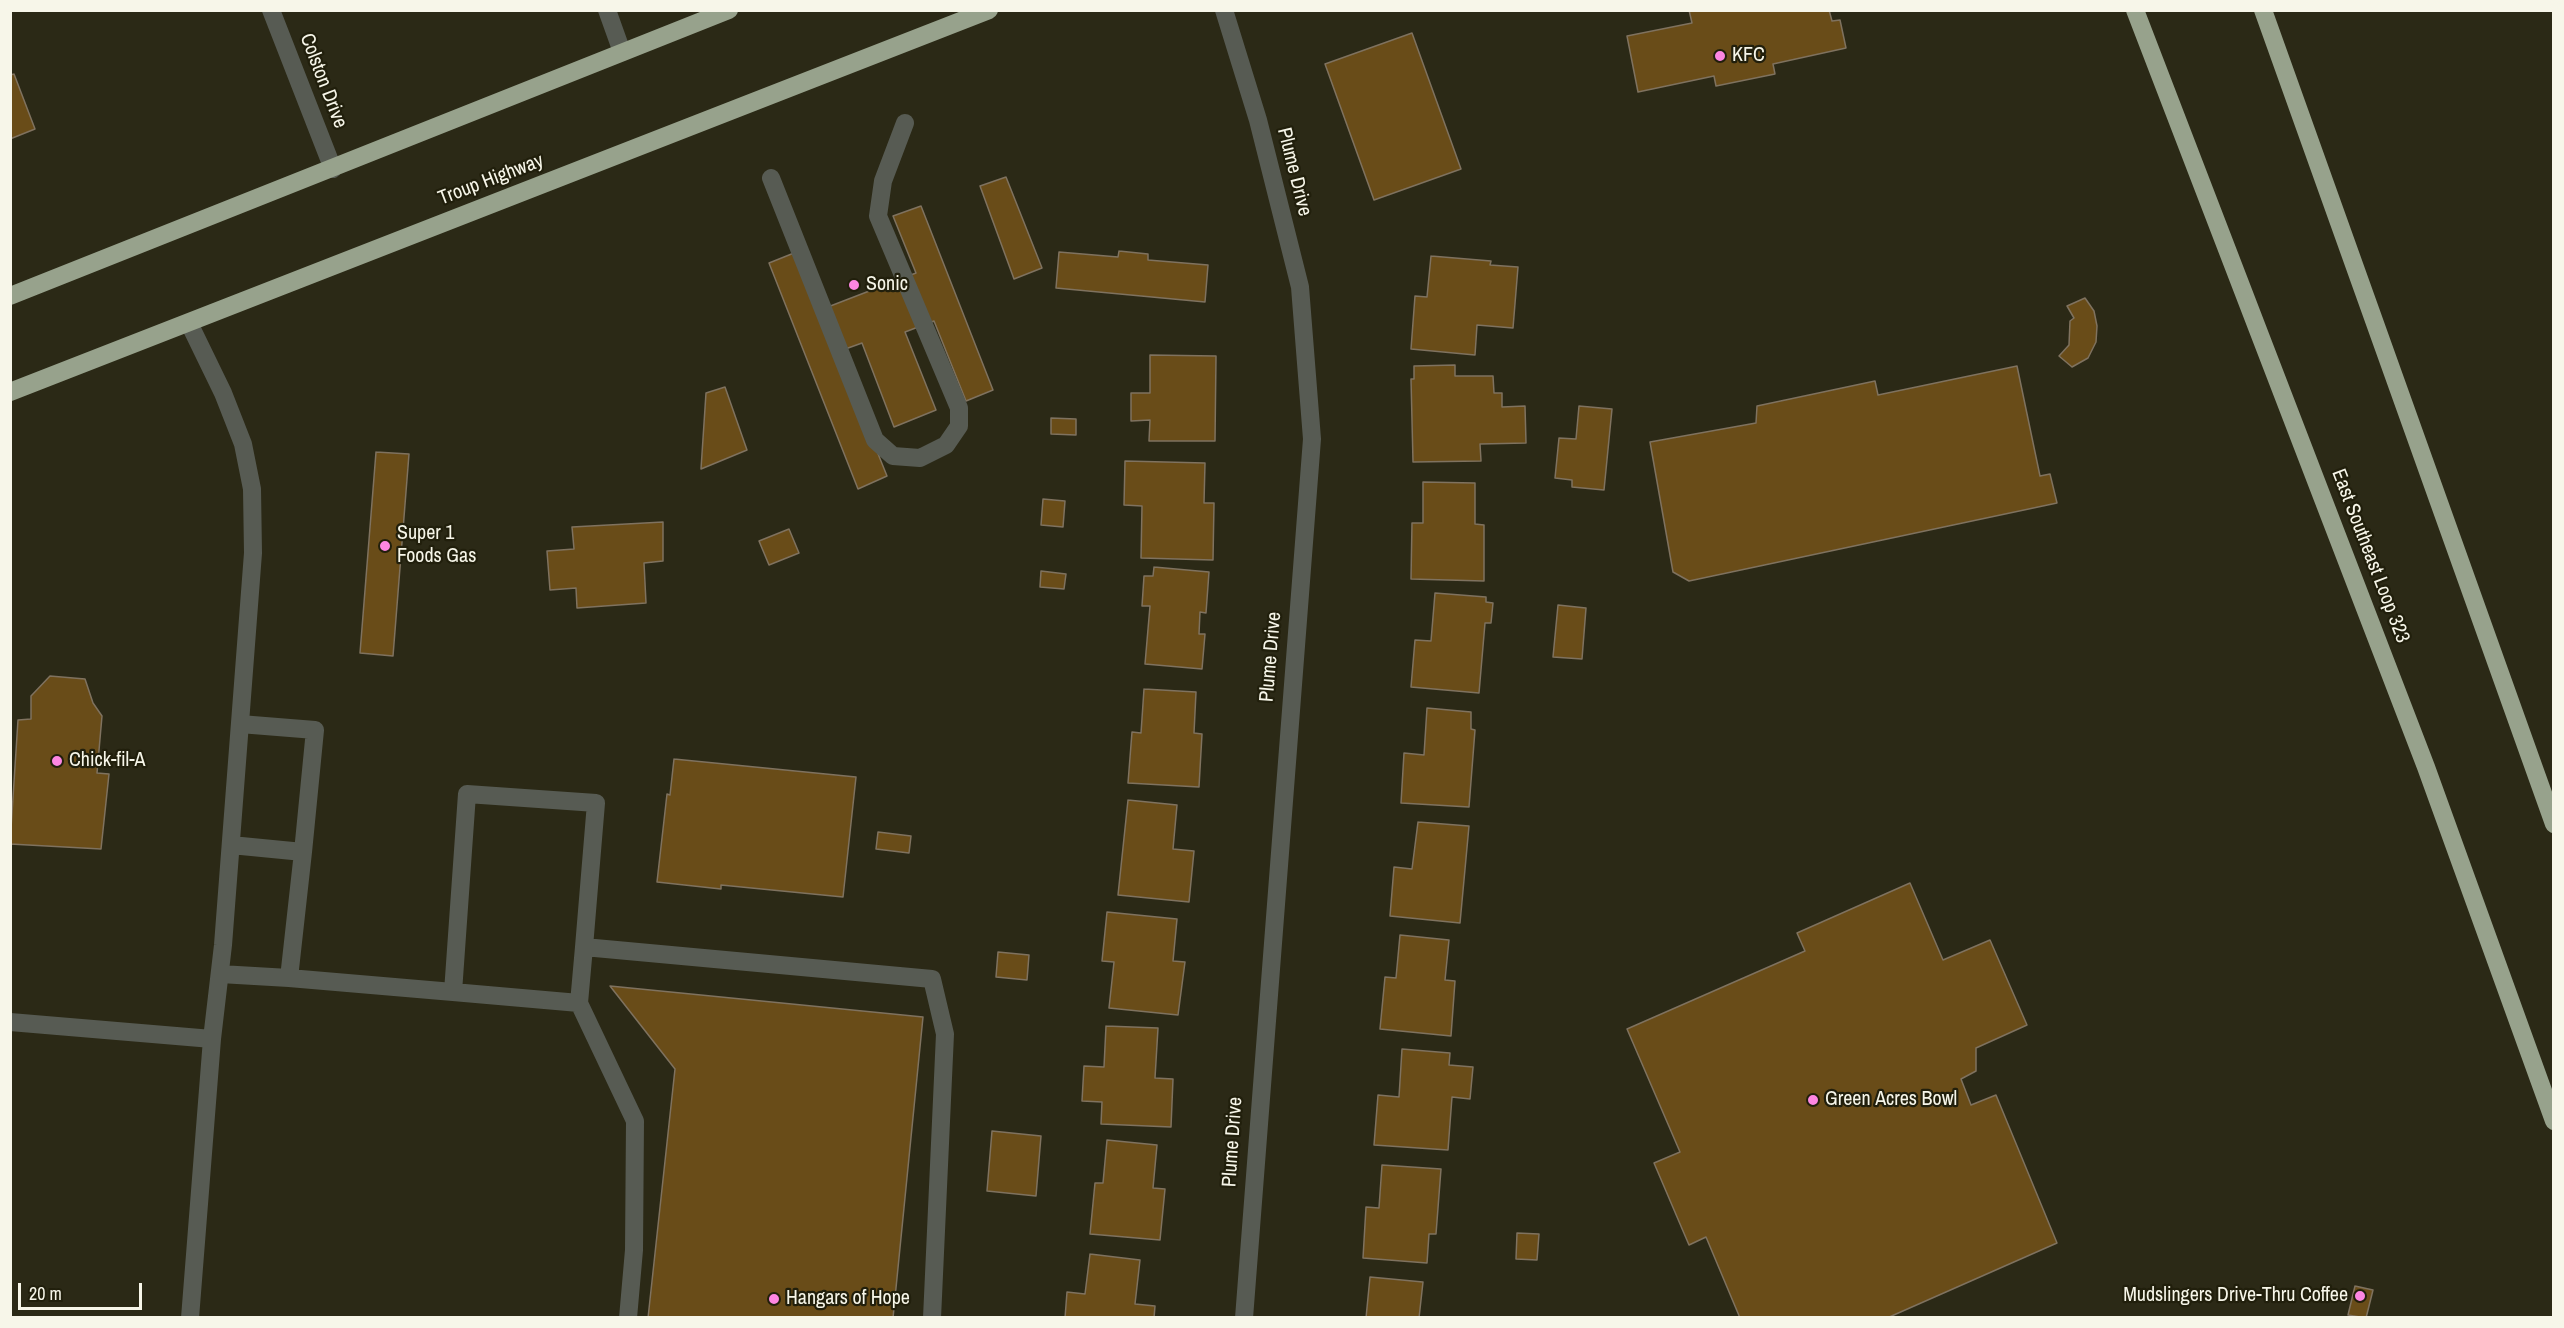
<!DOCTYPE html>
<style>
body{margin:0}
#map{position:relative;width:2564px;height:1328px;overflow:hidden;background:#2b2916;font-family:"Archivo Narrow",sans-serif}
canvas{display:block}
.frame{position:absolute;inset:0;border:12px solid #f7f6e9;pointer-events:none}
.scale{position:absolute;left:18px;top:1283px;width:124px;height:27px;box-sizing:border-box;border:3px solid #f7f6e9;border-top:0;padding-left:8px;font-size:18px;line-height:21px;white-space:nowrap;color:#f7f6e9;-webkit-text-stroke:4px #211f0c;paint-order:stroke}
</style>
<div id="map">
<canvas width="2564" height="1328"></canvas>
<div class="frame"></div>
<div class="scale">20 m</div>
</div>
<script>
const context = document.querySelector('canvas').getContext('2d');
context.lineJoin = 'round';
function paint(path, color) { context.fillStyle = color; context.fill(path, 'evenodd'); }
const poly = rows => new Path2D(rows.map(r => 'M' + r).join(''));
function strokePath(path, color, width, dash) { context.strokeStyle = color; context.lineWidth = width; context.lineCap = dash ? 'butt' : 'round'; context.setLineDash(dash || []); context.stroke(path); }
function write(font, color, halo, rows, align = 'center') {
  context.font = font + ' "Archivo Narrow",sans-serif'; context.lineWidth = 4.5; context.setLineDash([]); context.textBaseline = 'middle'; context.strokeStyle = halo; context.fillStyle = color; for (const [text, x, y, turn = 0] of rows) {
    context.save(); context.translate(x, y); context.rotate((+turn || 0) * Math.PI / 180); context.textAlign = isNaN(turn) ? turn : align; if (halo) context.strokeText(text, 0, 0); context.fillText(text, 0, 0); context.restore();
  }
}
const building = poly([
 [1689,10,1829,10,1832,21,1840,20,1846,48,1773,64,1775,74,1716,86,1714,76,1638,92,1627,36,1692,23,1689,10],
 [1412,33,1461,169,1374,200,1325,64,1412,33],
 [14,74,35,129,10,139,10,75,14,74],
 [1006,177,1042,268,1014,279,980,186,1006,177],
 [921,206,993,390,966,401,934,321,905,332,936,410,894,427,862,343,837,352,887,476,858,489,769,263,794,253,820,310,916,273,893,216,921,206],
 [1119,251,1148,254,1148,260,1208,265,1205,302,1056,288,1059,252,1118,257,1119,251],
 [1431,256,1491,261,1490,265,1518,267,1513,328,1477,325,1475,355,1411,349,1415,296,1427,297,1431,256],
 [2085,298,2094,311,2097,326,2096,342,2088,358,2072,367,2059,356,2069,345,2070,321,2074,318,2067,306,2085,298],
 [1150,355,1216,356,1215,441,1149,441,1150,420,1131,421,1131,393,1150,393,1150,355],
 [1455,365,1455,376,1493,376,1494,393,1502,393,1502,407,1525,406,1526,443,1480,444,1481,461,1413,462,1411,379,1414,379,1414,366,1455,365],
 [2017,366,2040,476,2050,474,2057,503,1689,581,1673,572,1650,442,1756,423,1757,406,1875,381,1878,395,2017,366],
 [725,387,747,450,701,469,706,393,725,387],
 [1579,406,1612,409,1604,490,1572,487,1572,480,1555,478,1559,438,1576,439,1579,406],
 [1051,418,1076,419,1076,435,1051,434,1051,418],
 [376,452,409,454,393,656,360,653,376,452],
 [1125,461,1205,463,1204,503,1214,503,1213,560,1141,558,1142,506,1124,505,1125,461],
 [1423,482,1475,483,1475,524,1484,525,1484,581,1411,579,1412,523,1423,523,1423,482],
 [1043,499,1065,501,1063,527,1041,525,1043,499],
 [663,522,663,561,644,563,646,603,577,608,576,588,550,590,547,551,574,549,572,527,663,522],
 [789,529,799,553,769,565,759,541,789,529],
 [1154,567,1209,572,1206,613,1200,612,1199,634,1205,634,1202,669,1145,664,1150,606,1142,606,1144,576,1153,576,1154,567],
 [1041,571,1066,574,1064,589,1040,587,1041,571],
 [1435,593,1486,597,1486,602,1493,603,1491,623,1485,623,1479,693,1411,687,1415,640,1431,641,1435,593],
 [1558,605,1586,608,1582,659,1553,657,1558,605],
 [50,676,85,679,93,703,102,716,97,773,109,774,101,849,10,844,18,720,31,719,31,696,50,676],
 [1144,689,1196,692,1194,733,1202,734,1199,787,1128,783,1132,732,1141,733,1144,689],
 [1427,708,1471,712,1471,729,1475,730,1469,807,1401,803,1404,753,1424,755,1427,708],
 [674,759,856,777,843,897,721,885,721,889,657,882,667,794,670,795,674,759],
 [1128,800,1177,805,1173,849,1194,851,1189,902,1118,895,1128,800],
 [1418,822,1469,826,1460,923,1390,916,1394,867,1412,869,1418,822],
 [878,832,911,836,909,853,876,849,878,832],
 [1910,883,1943,960,1990,940,2027,1025,1976,1048,1976,1071,1961,1079,1971,1105,1996,1095,2057,1243,1887,1318,1740,1318,1706,1237,1689,1245,1654,1163,1680,1152,1627,1029,1805,951,1797,933,1910,883],
 [1107,912,1177,919,1173,961,1185,962,1178,1015,1109,1008,1114,962,1102,961,1107,912],
 [1400,935,1449,940,1445,980,1455,981,1451,1036,1380,1029,1385,977,1396,978,1400,935],
 [998,952,1029,955,1027,980,996,977,998,952],
 [610,986,923,1017,893,1318,648,1318,675,1069,610,986],
 [1106,1026,1158,1028,1155,1078,1173,1079,1171,1127,1101,1124,1102,1102,1082,1101,1084,1066,1104,1067,1106,1026],
 [1402,1049,1450,1053,1449,1065,1473,1067,1470,1099,1452,1097,1448,1150,1374,1145,1378,1095,1399,1097,1402,1049],
 [992,1131,1041,1136,1036,1196,987,1191,992,1131],
 [1107,1140,1157,1145,1153,1188,1165,1189,1160,1240,1090,1234,1095,1183,1103,1183,1107,1140],
 [1382,1165,1441,1169,1436,1234,1429,1234,1427,1263,1363,1258,1366,1207,1379,1208,1382,1165],
 [1517,1233,1539,1234,1537,1260,1516,1259,1517,1233],
 [1090,1254,1140,1260,1135,1304,1155,1306,1154,1318,1065,1318,1067,1292,1085,1294,1090,1254],
 [1370,1277,1423,1282,1419,1318,1366,1318,1370,1277],
 [2355,1286,2373,1290,2366,1318,2348,1315,2355,1286]
]);
paint(building, '#694c18');
strokePath(building, '#7f725f', 1.5);
strokePath(poly([
 [271,10,333,169],
 [607,10,622,52],
 [1224,10,1258,120,1300,287,1312,439,1244,1318],
 [771,178,875,440,893,456,920,458,946,445,959,426,959,408,878,216,883,181,905,123],
 [231,845,303,852,315,730,240,724],
 [303,852,289,978,453,992],
 [220,974,289,978],
 [579,1003,584,947],
 [10,1022,212,1039,223,945,253,553,252,489,243,444,223,393,189,323],
 [190,1318,212,1039],
 [628,1318,634,1250,635,1121,579,1003,453,992,467,794,596,803,584,947,932,979,945,1034,932,1318]
]), '#575b53', 18);
strokePath(poly([
 [2135,10,2426,767,2554,1121],
 [2263,10,2554,824],
 [10,296,729,10],
 [10,392,989,10]
]), '#97a28c', 18);
for (const [x, y, r, color] of [
 [1720,56,6,"#fd86e2"],
 [854,285,6,"#fd86e2"],
 [385,546,6,"#fd86e2"],
 [57,761,6,"#fd86e2"],
 [1813,1100,6,"#fd86e2"],
 [2360,1296,6,"#fd86e2"],
 [774,1299,6,"#fd86e2"]
]) { const dot = new Path2D(); dot.arc(x, y, r, 0, 2 * Math.PI); context.fillStyle = color; context.fill(dot); strokePath(dot, '#211f0c', 2); }
write('20px', '#f7f6e9', '#211f0c', [
 ["KFC",1732,56],
 ["Sonic",866,285],
 ["Super 1",397,534],
 ["Foods Gas",397,557],
 ["Chick-fil-A",69,761],
 ["Green Acres Bowl",1825,1100],
 ["Mudslingers Drive-Thru Coffee",2348,1296,"right"],
 ["Hangars of Hope",786,1299]
], 'left');
write('20px', '#f7f6e9', '#211f0c', [
 ["Colston Drive",323,81,69],
 ["Plume Drive",1294,172,76],
 ["Troup Highway",491,180,-21],
 ["East Southeast Loop 323",2370,556,69],
 ["Plume Drive",1271,657,-85],
 ["Plume Drive",1233,1142,-86]
]);
</script>
